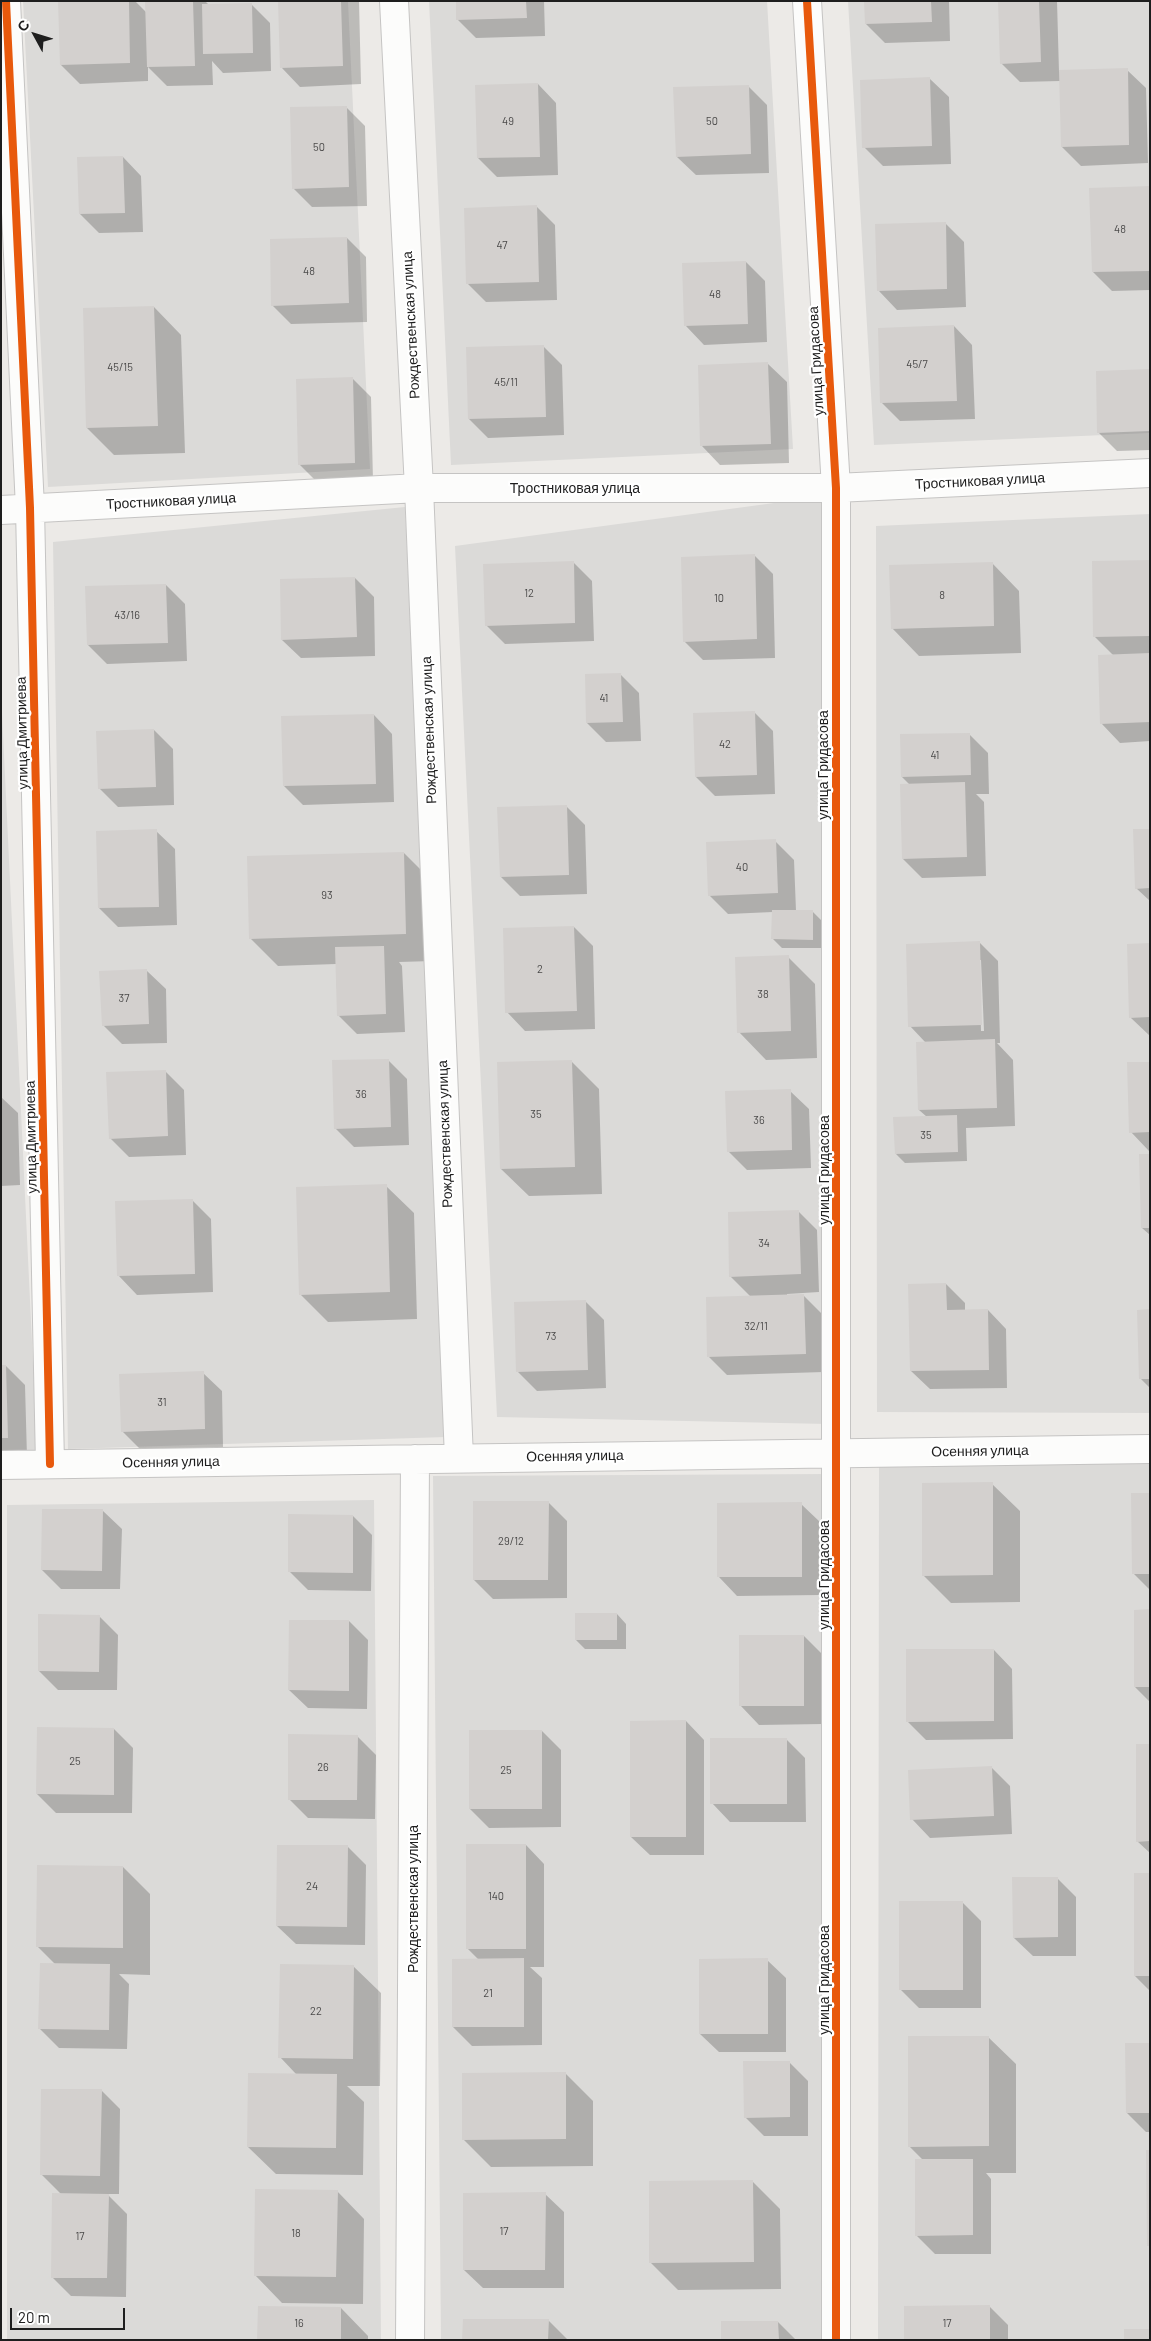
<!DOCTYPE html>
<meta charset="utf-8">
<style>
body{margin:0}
#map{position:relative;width:1151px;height:2341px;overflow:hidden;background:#eceae7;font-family:Barlow,sans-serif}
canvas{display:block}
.frame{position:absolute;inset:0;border:2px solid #1e1e1e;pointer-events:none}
.north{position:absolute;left:10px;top:10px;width:50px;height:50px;-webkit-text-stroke:4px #fff;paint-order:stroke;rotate:309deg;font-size:14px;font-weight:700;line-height:20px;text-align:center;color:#1e1e1e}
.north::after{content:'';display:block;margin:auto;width:18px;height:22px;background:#1e1e1e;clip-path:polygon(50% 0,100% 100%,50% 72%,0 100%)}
.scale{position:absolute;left:10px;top:2308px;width:115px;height:22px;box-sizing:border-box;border:2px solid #1e1e1e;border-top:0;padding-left:6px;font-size:15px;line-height:18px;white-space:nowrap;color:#1e1e1e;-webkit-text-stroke:4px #fff;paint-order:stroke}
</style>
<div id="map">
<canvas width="1151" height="2341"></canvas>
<div class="frame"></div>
<div class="north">С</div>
<div class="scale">20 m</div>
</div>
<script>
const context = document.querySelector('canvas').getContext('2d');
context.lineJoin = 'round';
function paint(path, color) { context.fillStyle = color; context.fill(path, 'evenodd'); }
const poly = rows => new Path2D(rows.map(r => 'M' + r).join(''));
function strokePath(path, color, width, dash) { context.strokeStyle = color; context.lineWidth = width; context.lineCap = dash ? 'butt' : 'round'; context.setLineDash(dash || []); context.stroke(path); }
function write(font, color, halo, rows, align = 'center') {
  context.font = font + ' Barlow,sans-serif'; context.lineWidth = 4.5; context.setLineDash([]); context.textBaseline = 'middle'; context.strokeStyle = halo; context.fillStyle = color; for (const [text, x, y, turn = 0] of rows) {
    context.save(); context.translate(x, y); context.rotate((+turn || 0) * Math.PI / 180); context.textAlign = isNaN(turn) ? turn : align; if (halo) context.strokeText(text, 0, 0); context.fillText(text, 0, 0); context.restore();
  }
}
paint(poly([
 [23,1,348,1,370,469,48,487],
 [429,1,767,1,793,449,451,465],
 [848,1,1150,1,1150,433,874,445],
 [826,496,828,1424,497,1417,455,546],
 [405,507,446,1437,68,1449,53,542],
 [1150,514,1150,1413,877,1412,876,526],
 [1,692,38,1468,1,1469],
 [1150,1460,1150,2340,878,2340,879,1467],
 [829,1474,829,2340,441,2340,433,1476],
 [374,1500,381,2340,7,2340,7,1505]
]), '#dbdad8');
paint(poly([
 [59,1,135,1,147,13,147,1,205,1,209,5,251,4,270,23,271,71,223,73,212,61,213,85,167,86,148,67,148,81,80,84,61,65],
 [280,1,359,1,361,84,300,87,282,68],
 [457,1,544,1,545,36,476,38,458,20],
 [866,1,949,1,950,41,885,43,866,24],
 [1000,1,1057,1,1059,72,1127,70,1146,88,1148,163,1081,166,1062,147,1060,81,1020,82,1001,63],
 [930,79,949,97,951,164,883,166,864,147],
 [538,84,556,103,558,175,497,177,478,158],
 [748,86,767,105,769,173,696,175,677,157],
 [346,107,365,126,367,206,312,207,294,189],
 [123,157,141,176,143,232,99,233,80,214],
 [1150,187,1150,290,1112,291,1093,272],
 [536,206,555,225,557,300,486,302,468,284],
 [945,223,964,242,966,307,897,310,879,291],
 [347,238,366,257,367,322,291,324,272,305],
 [746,262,765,281,767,342,704,345,686,326],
 [154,307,181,335,185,453,114,455,87,428],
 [954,326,972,345,975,419,900,421,882,403],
 [543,346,562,365,564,435,488,438,469,419],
 [768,364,787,382,789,463,720,465,702,446],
 [1150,370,1150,450,1117,451,1098,432],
 [352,378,371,397,373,481,318,483,299,464],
 [754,555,773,574,775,658,703,660,684,641],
 [1150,561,1150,741,1120,743,1102,724,1113,655,1094,636],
 [573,562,592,581,594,641,505,644,486,625],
 [992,563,1019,591,1021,653,919,656,892,628],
 [355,578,374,597,375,656,301,658,282,640],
 [166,585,185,604,187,661,107,664,88,645],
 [620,674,639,693,641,741,606,742,587,723],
 [754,712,773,731,775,794,715,796,696,777],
 [374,715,392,734,394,802,303,805,284,786],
 [154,730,173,749,174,805,118,807,99,788],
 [969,734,988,753,989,794,976,794,984,802,986,876,922,878,903,859,910,785,902,777],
 [566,806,585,825,587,894,520,896,501,877],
 [1150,830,1150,901,1136,888],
 [156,831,175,849,177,925,118,927,99,908],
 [775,841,794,860,796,911,812,911,822,921,822,948,782,948,773,939,773,912,728,914,709,895],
 [404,853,431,880,433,961,399,962,402,966,405,1032,357,1034,338,1015,336,964,278,966,251,939],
 [574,927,593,946,595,1029,525,1031,507,1012],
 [979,942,998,961,1000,1043,997,1043,1013,1060,1015,1126,966,1128,967,1161,905,1163,896,1154,927,1117,919,1110,926,1043,910,1026],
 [979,960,981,960,984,1031,981,1031],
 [1150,944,1150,1036,1131,1018],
 [788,957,815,984,817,1058,766,1060,739,1032],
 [147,971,166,989,167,1043,122,1044,103,1025],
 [388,1060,407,1079,409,1145,354,1147,335,1128],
 [571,1061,599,1089,602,1194,529,1196,501,1169],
 [1150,1063,1150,1151,1149,1151,1131,1132],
 [165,1071,184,1090,186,1155,129,1157,110,1138],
 [790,1091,809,1109,811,1168,747,1170,728,1151],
 [1,1097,18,1113,20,1185,1,1186],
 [1150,1155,1150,1235,1142,1228],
 [386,1186,414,1213,417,1319,328,1322,301,1295],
 [192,1200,211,1219,213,1292,137,1295,119,1276],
 [798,1211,817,1230,819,1292,787,1294,787,1296,804,1296,822,1314,824,1372,727,1375,709,1357,751,1297,730,1276],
 [946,1284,965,1303,965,1311,988,1310,1006,1329,1007,1388,930,1389,911,1371],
 [585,1301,604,1320,606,1388,537,1391,518,1372],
 [1150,1311,1150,1388,1141,1379],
 [1,1366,6,1366,25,1385,27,1457,1,1457],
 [203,1373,222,1391,223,1447,141,1450,122,1431],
 [992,1484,1020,1511,1020,1602,951,1603,923,1575],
 [1150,1494,1150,1590,1133,1573],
 [548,1502,567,1521,567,1598,493,1599,474,1580],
 [801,1504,820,1522,820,1595,737,1596,719,1577],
 [103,1511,122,1529,120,1589,61,1589,42,1570],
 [353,1516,372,1535,371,1591,308,1590,289,1571],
 [1150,1611,1150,1702,1135,1687],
 [617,1614,626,1624,626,1649,585,1649,576,1640],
 [99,1616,118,1635,117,1690,58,1690,39,1671],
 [349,1621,368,1640,367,1709,308,1708,289,1690],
 [804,1636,823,1655,823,1724,759,1725,741,1706],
 [994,1650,1012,1669,1013,1739,926,1740,907,1721],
 [686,1721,704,1740,704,1855,650,1855,631,1837],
 [114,1729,133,1748,132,1813,56,1813,37,1794],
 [542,1731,561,1750,561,1827,489,1828,470,1809],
 [357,1736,376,1755,375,1819,308,1818,289,1799],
 [786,1739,805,1758,806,1822,730,1822,712,1803],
 [1150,1746,1150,1853,1137,1841],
 [991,1767,1010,1786,1012,1834,930,1838,912,1819],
 [526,1845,544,1864,544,1967,530,1967,542,1978,542,2045,472,2046,453,2027,479,1960,467,1948],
 [348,1847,366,1865,365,1945,296,1944,277,1926],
 [123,1867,150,1894,150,1975,119,1974,129,1984,127,2049,59,2048,40,2029,55,1964,37,1946],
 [1150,1874,1150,1991,1135,1976],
 [1057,1878,1076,1897,1076,1956,1033,1956,1014,1938],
 [962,1902,981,1921,981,2008,919,2008,900,1989],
 [767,1960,786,1978,786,2052,719,2052,700,2034],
 [353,1966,381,1993,380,2086,347,2086,364,2102,363,2175,276,2174,248,2147,296,2074,280,2057],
 [988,2037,1016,2064,1016,2173,986,2173,991,2179,991,2254,935,2254,916,2235,923,2160,909,2146],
 [1150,2044,1150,2132,1146,2132,1127,2113],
 [789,2062,808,2081,808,2136,764,2136,745,2117],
 [565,2073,593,2101,593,2166,491,2167,463,2139],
 [101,2090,120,2109,119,2194,107,2194,127,2214,126,2297,71,2296,52,2277,61,2194,41,2174],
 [753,2182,780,2209,781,2289,678,2290,650,2262],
 [337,2191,364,2219,363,2304,282,2303,255,2275],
 [545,2194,564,2212,564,2288,483,2288,464,2270],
 [989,2306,1008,2325,1008,2340,905,2340],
 [341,2308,368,2336,368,2340,259,2340],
 [548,2320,568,2340,464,2340],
 [778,2322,796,2340,722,2340]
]), '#0003');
paint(poly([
 [58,1,129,1,130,63,60,65],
 [145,1,193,1,195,66,147,67],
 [278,1,341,1,343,66,280,68],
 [456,1,526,1,527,18,456,20],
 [864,1,931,1,932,22,865,24],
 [998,1,1039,1,1041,62,1000,64],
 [252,3,253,53,203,54,202,4],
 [1128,68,1129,145,1061,147,1059,70],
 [930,77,932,146,862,148,860,80],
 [538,83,540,157,477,158,475,85],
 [749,85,751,154,676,157,673,87],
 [347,106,349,187,292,189,290,107],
 [123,156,125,213,79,214,77,157],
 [1150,186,1150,271,1092,272,1089,188],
 [537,205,539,282,466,284,464,208],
 [946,222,947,289,877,291,875,224],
 [347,237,349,303,271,306,270,239],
 [746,261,748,324,684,326,682,263],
 [154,306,158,426,86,428,83,308],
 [954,325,957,401,880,403,878,328],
 [544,345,546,417,468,419,466,347],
 [768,362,771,444,700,446,698,365],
 [1150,369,1150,431,1097,433,1096,371],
 [353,377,355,463,298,465,296,379],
 [755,554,757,639,683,642,681,557],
 [1150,560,1150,636,1093,637,1092,561],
 [574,561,575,623,485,626,483,564],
 [993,562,994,626,891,629,889,565],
 [355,577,357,637,281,640,280,579],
 [166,584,168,643,87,645,85,586],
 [1150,653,1150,722,1100,724,1098,655],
 [621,673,623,722,586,723,585,674],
 [755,711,757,775,695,777,693,713],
 [374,714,376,784,283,786,281,716],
 [154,729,156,787,98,789,96,731],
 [970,733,971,775,901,777,900,734],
 [965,782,967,857,902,859,900,784],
 [567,805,569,875,500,877,497,807],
 [157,829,159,907,98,908,96,831],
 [1133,829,1150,829,1150,888,1135,889],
 [776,839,778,893,708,896,706,842],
 [404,852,406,934,249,939,247,856],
 [772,910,813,910,813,940,771,939],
 [574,926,577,1011,505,1013,503,928],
 [980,941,982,1025,908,1027,906,944],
 [1150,943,1150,1017,1129,1018,1127,944],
 [384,946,386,1014,337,1016,335,947],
 [789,955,791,1031,737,1033,735,957],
 [147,969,149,1024,102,1026,99,971],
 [995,1039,997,1108,918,1110,916,1042],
 [389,1059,391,1127,334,1129,332,1060],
 [572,1060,575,1167,500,1169,497,1062],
 [1127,1062,1150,1062,1150,1132,1129,1133],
 [166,1070,168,1136,109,1139,106,1072],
 [791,1089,792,1150,727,1152,725,1091],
 [957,1115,958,1152,895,1154,893,1117],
 [1139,1154,1150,1154,1150,1228,1141,1228],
 [387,1184,390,1292,299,1295,296,1187],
 [193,1199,195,1274,117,1276,115,1201],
 [799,1210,801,1274,729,1277,728,1212],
 [946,1283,947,1310,988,1309,989,1370,910,1371,908,1284],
 [804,1294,806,1354,707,1357,706,1297],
 [586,1300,588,1370,516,1372,514,1302],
 [1150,1309,1150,1379,1139,1379,1137,1310],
 [1,1365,6,1365,8,1438,1,1438],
 [204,1371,205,1429,121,1432,119,1374],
 [993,1482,993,1575,922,1576,922,1483],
 [1131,1493,1150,1493,1150,1574,1132,1574],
 [473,1501,549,1501,548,1580,473,1580],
 [802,1502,802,1577,717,1577,717,1503],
 [42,1509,103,1509,102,1571,41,1570],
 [288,1514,353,1515,353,1573,288,1572],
 [1150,1609,1150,1687,1134,1687,1134,1610],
 [575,1613,617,1613,617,1640,575,1640],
 [38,1614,100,1615,99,1672,38,1671],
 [289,1620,349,1620,349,1691,288,1690],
 [739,1635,804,1635,804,1706,739,1706],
 [906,1649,994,1649,994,1721,906,1722],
 [686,1720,686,1837,630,1837,630,1721],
 [37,1727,114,1728,114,1795,36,1794],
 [469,1730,542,1730,542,1809,469,1809],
 [288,1734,358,1735,357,1800,288,1800],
 [710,1738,787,1738,787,1804,710,1804],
 [1136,1744,1150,1744,1150,1841,1136,1842],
 [992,1766,994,1816,910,1820,908,1770],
 [466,1844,526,1844,526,1949,466,1949],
 [277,1845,348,1845,347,1927,276,1926],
 [37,1865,123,1866,123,1948,36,1947],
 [1134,1873,1150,1873,1150,1976,1134,1976],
 [1012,1877,1058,1877,1058,1937,1013,1938],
 [899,1901,963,1901,963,1990,899,1990],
 [524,1958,524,2027,452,2027,452,1959],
 [768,1958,768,2034,699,2034,699,1959],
 [40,1963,110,1964,109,2030,38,2029],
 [280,1964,354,1965,353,2059,278,2058],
 [908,2036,989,2036,989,2146,908,2147],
 [1125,2043,1150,2043,1150,2113,1126,2113],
 [743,2061,790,2061,790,2117,744,2118],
 [566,2072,566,2139,462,2140,462,2073],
 [248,2073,337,2074,336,2148,247,2147],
 [41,2089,102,2089,100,2176,40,2175],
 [1146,2150,1150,2150,1150,2246,1147,2246],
 [915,2159,973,2159,973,2235,915,2236],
 [753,2180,754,2262,649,2263,649,2181],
 [255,2189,338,2190,336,2277,254,2276],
 [546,2192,545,2270,463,2270,463,2193],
 [52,2193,109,2194,107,2278,51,2278],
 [990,2305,990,2340,904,2340,904,2306],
 [258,2306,341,2307,341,2340,257,2340],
 [463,2319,549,2319,548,2340,462,2340],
 [721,2321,778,2321,779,2340,721,2340],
 [1124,2329,1150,2329,1150,2340,1124,2340]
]), '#d3d0ce');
const minor = poly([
 [6,1,30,508,50,1464],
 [394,1,419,488,459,1458],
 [807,1,836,488,836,2340],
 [1,510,419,488,836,488,1150,473],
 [1,1465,1150,1449],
 [410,2340,415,1459]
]);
strokePath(minor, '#c5c4c3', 30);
strokePath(minor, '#fcfcfb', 28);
strokePath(poly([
 [6,1,30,508,50,1464],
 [807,1,836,488,836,2340]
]), '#e8590c', 8);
write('11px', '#4b4a4a', null, [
 ["49",508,121],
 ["50",712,121],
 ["50",319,147],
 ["48",1120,229],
 ["47",502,245],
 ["48",309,271],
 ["48",715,294],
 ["45/7",917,364],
 ["45/15",120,367],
 ["45/11",506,382],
 ["12",529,593],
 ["8",942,595],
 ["10",719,598],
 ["43/16",127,615],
 ["41",604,698],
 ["42",725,744],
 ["41",935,755],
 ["40",742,867],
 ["93",327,895],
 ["2",540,969],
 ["38",763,994],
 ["37",124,998],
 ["36",361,1094],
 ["35",536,1114],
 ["36",759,1120],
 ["35",926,1135],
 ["34",764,1243],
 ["32/11",756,1326],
 ["73",551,1336],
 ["31",162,1402],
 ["29/12",511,1541],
 ["25",75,1761],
 ["26",323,1767],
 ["25",506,1770],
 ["24",312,1886],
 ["140",496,1896],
 ["21",488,1993],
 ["22",316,2011],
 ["17",504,2231],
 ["18",296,2233],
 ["17",80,2236],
 ["16",299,2323],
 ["17",947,2323]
]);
write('14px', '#1e1e1e', '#fff', [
 ["Рождественская улица",411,325,-93],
 ["улица Гридасова",816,361,-93],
 ["Тростниковая улица",980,481,-3],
 ["Тростниковая улица",575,488],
 ["Тростниковая улица",171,501,-3],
 ["Рождественская улица",429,730,-92],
 ["улица Дмитриева",22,733,-91],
 ["улица Гридасова",823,765,-90],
 ["Рождественская улица",445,1134,-92],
 ["улица Дмитриева",31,1137,-91],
 ["улица Гридасова",824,1170,-90],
 ["Осенняя улица",980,1451,-1],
 ["Осенняя улица",575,1456,-1],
 ["Осенняя улица",171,1462,-1],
 ["улица Гридасова",824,1575,-90],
 ["Рождественская улица",413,1899,-90],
 ["улица Гридасова",824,1980,-90]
]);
</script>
